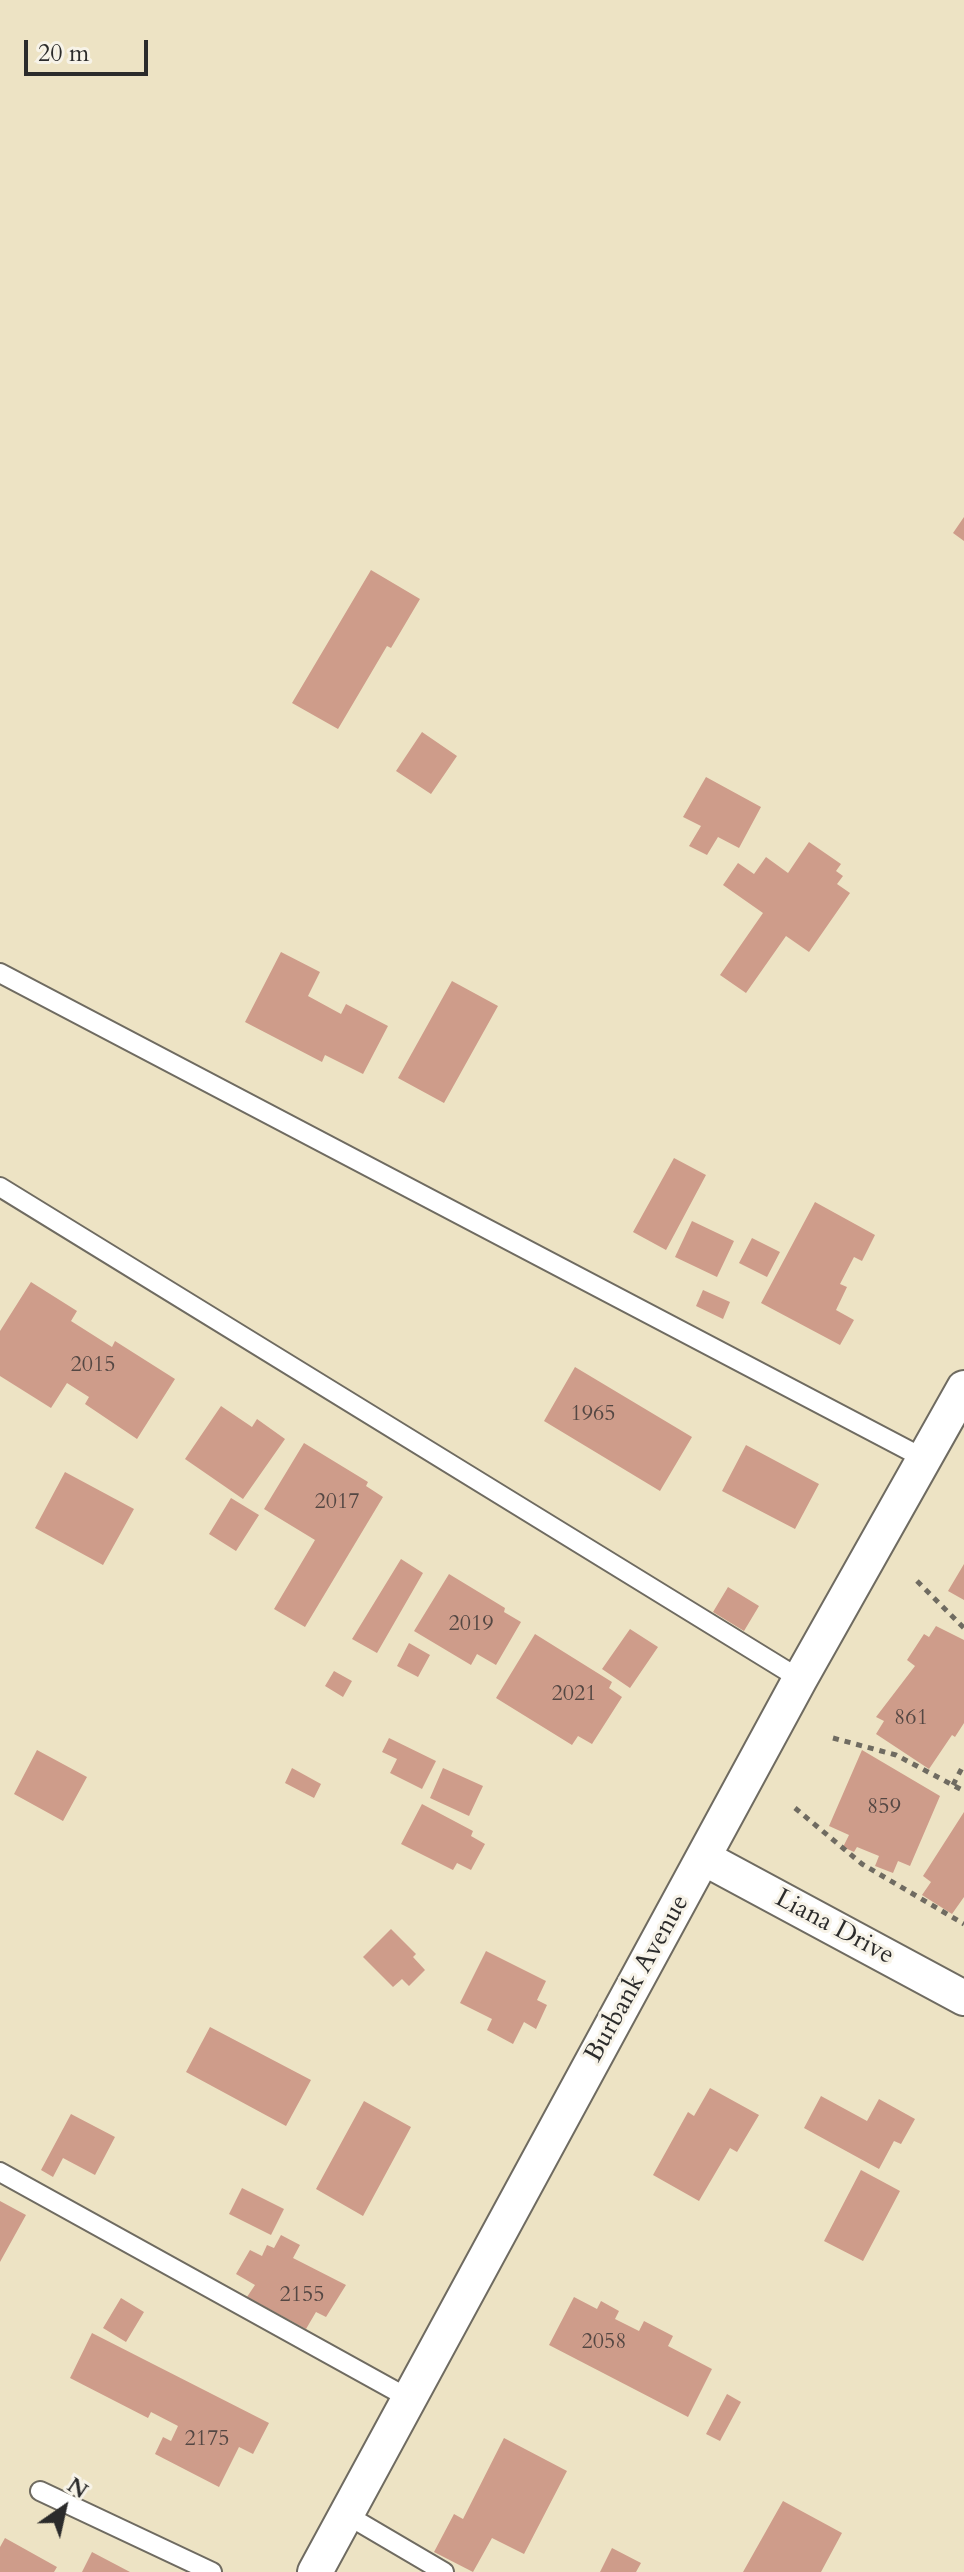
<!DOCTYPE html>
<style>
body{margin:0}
#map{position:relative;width:964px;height:2572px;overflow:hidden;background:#ede3c4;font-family:Cardo,serif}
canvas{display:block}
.north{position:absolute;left:24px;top:2468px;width:80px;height:80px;-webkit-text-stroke:6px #f7f3e8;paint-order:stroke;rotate:34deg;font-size:22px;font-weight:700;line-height:32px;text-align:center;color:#2b2b2b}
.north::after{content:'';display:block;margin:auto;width:28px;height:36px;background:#2b2b2b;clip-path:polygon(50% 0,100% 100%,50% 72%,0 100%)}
.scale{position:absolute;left:24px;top:40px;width:124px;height:36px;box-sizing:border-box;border:4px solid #2b2b2b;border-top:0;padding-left:10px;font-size:24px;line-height:28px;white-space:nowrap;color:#2b2b2b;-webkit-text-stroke:6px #f7f3e8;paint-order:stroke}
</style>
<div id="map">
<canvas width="964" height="2572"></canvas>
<div class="north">N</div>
<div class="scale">20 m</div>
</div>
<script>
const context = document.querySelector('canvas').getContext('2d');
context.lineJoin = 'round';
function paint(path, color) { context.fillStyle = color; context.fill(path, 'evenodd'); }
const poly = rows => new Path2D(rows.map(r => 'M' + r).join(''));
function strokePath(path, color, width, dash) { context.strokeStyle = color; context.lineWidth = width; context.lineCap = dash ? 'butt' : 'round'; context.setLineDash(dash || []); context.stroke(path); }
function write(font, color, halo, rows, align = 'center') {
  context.font = font + ' Cardo,serif'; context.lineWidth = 6; context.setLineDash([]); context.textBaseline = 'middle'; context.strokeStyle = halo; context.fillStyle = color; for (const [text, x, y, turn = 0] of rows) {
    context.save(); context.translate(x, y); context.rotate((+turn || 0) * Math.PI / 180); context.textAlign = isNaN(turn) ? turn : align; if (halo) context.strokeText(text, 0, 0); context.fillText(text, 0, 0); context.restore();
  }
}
paint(poly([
 [964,517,964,541,953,533],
 [371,570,420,599,391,648,387,646,338,729,292,703],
 [422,732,457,756,431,794,396,771],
 [706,777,761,807,739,848,718,837,707,855,689,846,701,826,683,817],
 [809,842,841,864,836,871,843,876,837,884,850,893,809,952,786,936,746,993,720,975,763,913,723,885,738,863,754,874,766,857,788,873],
 [281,952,320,972,308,996,341,1014,346,1004,388,1026,363,1074,325,1055,322,1062,245,1022],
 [452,981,498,1006,444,1103,398,1078],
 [674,1158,706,1175,666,1250,633,1232],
 [815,1202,875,1235,862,1261,854,1257,840,1284,847,1287,836,1310,854,1320,840,1345,761,1303],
 [692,1221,734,1241,717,1277,675,1257],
 [752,1238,780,1252,767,1277,739,1263],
 [31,1282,77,1311,71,1321,112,1347,115,1341,175,1379,137,1439,85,1404,89,1397,67,1383,51,1408,0,1376,0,1331],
 [703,1290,730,1302,723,1319,696,1306],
 [575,1367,692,1437,660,1491,544,1421],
 [221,1406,252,1427,257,1419,285,1439,243,1499,185,1459],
 [304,1443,368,1482,366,1486,383,1497,305,1627,274,1609,315,1540,264,1509],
 [746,1445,819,1484,795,1529,722,1491],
 [65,1472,134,1509,103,1565,35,1528],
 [231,1498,259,1515,236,1551,209,1534],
 [401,1559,423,1573,377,1653,352,1639],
 [964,1564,964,1600,948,1591],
 [449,1574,505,1608,504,1612,521,1622,496,1665,477,1654,471,1665,414,1631],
 [728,1587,759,1606,744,1631,713,1612],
 [936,1626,964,1640,964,1723,955,1737,952,1735,929,1769,876,1734,884,1721,876,1717,915,1666,907,1660,924,1634,929,1637],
 [630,1629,658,1647,630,1688,602,1669],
 [535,1634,612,1682,609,1688,622,1697,592,1744,578,1736,572,1745,496,1698],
 [409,1643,430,1655,418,1677,397,1666],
 [334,1671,352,1681,343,1697,325,1686],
 [389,1738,436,1761,422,1789,390,1773,397,1759,382,1752],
 [37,1750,87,1777,63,1821,14,1794],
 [862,1750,940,1796,910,1866,898,1861,893,1873,875,1866,879,1856,857,1847,854,1852,843,1847,849,1835,829,1826],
 [292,1768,321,1784,314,1798,285,1783],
 [443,1768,483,1786,469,1816,430,1798],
 [422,1804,473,1831,471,1836,485,1844,471,1870,457,1863,453,1870,401,1844],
 [964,1812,964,1897,952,1914,922,1895,931,1882,923,1876],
 [391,1929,416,1954,413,1957,425,1970,409,1986,402,1979,393,1987,363,1957],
 [486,1951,546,1981,537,2000,547,2005,536,2029,524,2022,513,2044,487,2030,492,2019,460,2003],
 [210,2027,311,2080,286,2126,186,2072],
 [710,2088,759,2115,737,2152,730,2148,699,2201,653,2175,688,2112,694,2116],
 [821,2096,867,2121,879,2099,915,2119,901,2144,894,2141,879,2169,804,2128],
 [364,2101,411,2127,363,2216,316,2189],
 [71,2114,115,2137,95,2175,63,2158,53,2177,41,2170],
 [861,2170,900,2191,863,2261,824,2241],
 [242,2188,284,2209,271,2235,229,2214],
 [0,2201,26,2215,0,2262],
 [281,2235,300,2245,293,2258,346,2285,326,2317,316,2312,306,2329,247,2297,255,2285,236,2274,250,2250,262,2256,267,2245,274,2248],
 [574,2297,597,2309,601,2301,619,2311,615,2319,639,2331,644,2321,673,2336,668,2346,712,2369,688,2417,549,2345],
 [121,2298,144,2312,126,2342,103,2328],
 [92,2333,269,2423,253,2454,239,2447,219,2487,155,2454,163,2437,171,2441,178,2426,151,2412,148,2418,70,2378],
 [727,2394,741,2402,720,2441,706,2434],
 [504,2438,567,2471,524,2554,492,2538,473,2572,434,2552,454,2514,463,2519],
 [783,2501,842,2533,821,2572,743,2572],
 [5,2538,57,2567,54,2572,0,2572,0,2547],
 [612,2548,641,2563,636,2572,600,2572],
 [92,2552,130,2572,82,2572]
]), '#ce9c8a');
const service = poly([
 [0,973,925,1459],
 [0,1187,800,1679],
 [0,2172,410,2399],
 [40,2491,212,2572],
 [347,2515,444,2572]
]);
const minor = poly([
 [704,1858,964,1998],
 [315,2572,800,1679,964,1388]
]);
strokePath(service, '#6f6b61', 22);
strokePath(minor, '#6f6b61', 38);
strokePath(poly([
 [917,1581,964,1628],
 [833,1738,896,1755,964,1791],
 [953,1785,964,1764],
 [795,1808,862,1864,964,1924]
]), '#6f6b61', 5, [6, 6]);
strokePath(service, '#fff', 18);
strokePath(minor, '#fff', 34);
write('22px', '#544743', null, [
 ["2015",93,1366],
 ["1965",593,1415],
 ["2017",337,1503],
 ["2019",471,1625],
 ["2021",574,1695],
 ["861",911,1719],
 ["859",884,1808],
 ["2155",302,2296],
 ["2058",604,2343],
 ["2175",207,2440]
]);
write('26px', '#2b2b2b', '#f7f3e8', [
 ["Liana Drive",834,1928,28],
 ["Burbank Avenue",638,1979,-61]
]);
</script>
